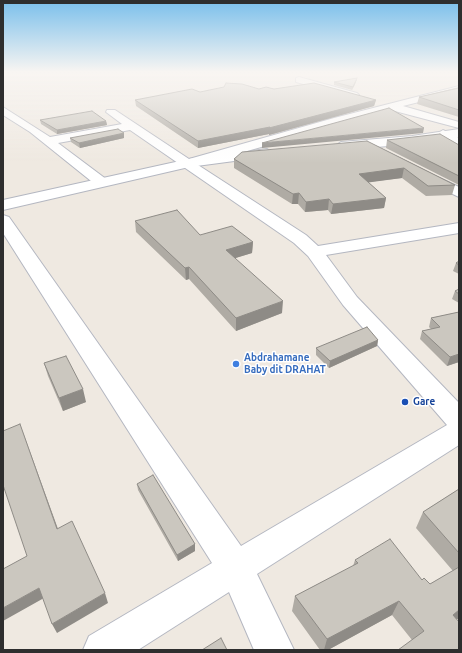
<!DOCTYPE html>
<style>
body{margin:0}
#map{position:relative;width:462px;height:653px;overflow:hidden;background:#efe9e1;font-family:Ubuntu,sans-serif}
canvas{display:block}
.frame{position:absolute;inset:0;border:4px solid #2e2e2e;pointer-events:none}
</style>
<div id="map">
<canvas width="462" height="653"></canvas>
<div class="frame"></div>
</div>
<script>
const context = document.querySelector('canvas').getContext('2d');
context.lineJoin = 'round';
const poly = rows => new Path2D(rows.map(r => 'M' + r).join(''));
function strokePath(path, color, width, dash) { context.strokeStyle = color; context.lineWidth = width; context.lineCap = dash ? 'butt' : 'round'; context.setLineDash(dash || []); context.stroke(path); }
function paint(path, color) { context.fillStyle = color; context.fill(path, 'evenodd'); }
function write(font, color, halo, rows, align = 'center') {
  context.font = font + ' Ubuntu,sans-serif'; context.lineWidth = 3; context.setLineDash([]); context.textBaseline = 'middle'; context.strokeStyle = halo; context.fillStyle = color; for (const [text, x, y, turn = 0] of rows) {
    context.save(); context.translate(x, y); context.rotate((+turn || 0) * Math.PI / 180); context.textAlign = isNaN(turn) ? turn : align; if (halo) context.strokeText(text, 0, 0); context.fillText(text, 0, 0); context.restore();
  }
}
const minor = poly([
 [299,77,357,93,359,95,354,98,296,82,296,78,299,77],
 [459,86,459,92,403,106,459,122,459,128,391,110,198,165,306,235,318,246,459,223,459,233,326,255,357,297,459,403,459,445,257,574,294,650,254,650,229,592,138,650,83,650,89,636,212,563,3,233,3,215,9,217,241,546,447,425,343,305,308,256,294,243,130,130,58,143,106,179,108,182,106,185,101,186,96,185,30,132,3,115,3,107,50,137,122,124,106,112,107,110,115,110,189,159,334,118,459,86],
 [443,130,459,138,459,147,439,137,437,134,443,130],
 [426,172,459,187,459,197,421,179,419,176,421,173,426,172]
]);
const tertiary = poly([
 [459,129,459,137,412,144,341,150,335,146,341,142,412,136,459,129],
 [267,149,273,153,272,156,189,167,3,210,3,200,189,159,267,149]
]);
strokePath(minor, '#b4b7c1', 2);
strokePath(tertiary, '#b4b7c1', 2);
paint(minor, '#fff');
paint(tertiary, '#fff');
paint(poly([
 [357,78,356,82,352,90,334,85,334,82],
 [459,87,459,117,417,104,419,97],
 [259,89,274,89,376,100,374,106,269,135,269,134,198,148,136,106,135,100,200,92],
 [40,120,106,121,107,125,57,134,41,124],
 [124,133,124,138,80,148,71,142,70,138],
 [387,140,459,145,459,185,386,148],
 [367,141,455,185,452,195,426,196,402,178,368,182,386,198,384,208,331,214,328,210,305,212,298,204,292,204,234,168,234,159],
 [135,221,200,235,253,242,252,253,235,258,282,313,236,331,189,279,186,280,136,232],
 [459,261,459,274,453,271,456,263],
 [459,289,459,303,452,299,455,291],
 [459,312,459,362,447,366,420,339,422,331,431,329,429,327,431,318],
 [378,340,377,346,329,368,316,355,316,348],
 [44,363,86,402,63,411,48,376],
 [137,484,195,544,195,551,178,561,138,490],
 [459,489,459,618,412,640,392,615,328,650,320,650,292,611,295,596,353,566,355,560,422,580,430,584,453,571,416,528,423,512]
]), '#afaba4');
paint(poly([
 [357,78,356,82,352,90,353,87],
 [376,100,374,106,269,135,269,134,198,148,198,141],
 [106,121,107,125,57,134,57,130],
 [424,128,423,133,262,148,262,143],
 [124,133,124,138,80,148,79,143],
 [404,168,402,178,357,184,359,174],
 [299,193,298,204,292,204,293,194],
 [386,198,384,208,331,214,333,204],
 [329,199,328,210,305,212,306,202],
 [253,242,252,253,226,261,226,250],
 [189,267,189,279,186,280,185,268],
 [283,301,282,313,236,331,236,318],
 [378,340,377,346,329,368,330,361],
 [459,354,459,362,447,366,450,357],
 [83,389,86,402,63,411,59,398],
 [20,424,24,435,62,540,57,529],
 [195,544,195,551,178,561,177,555],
 [39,588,44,598,3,621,3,608],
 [105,593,108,603,57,633,52,624],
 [399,601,392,615,328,650,324,650,327,639],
 [459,610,459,618,443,629,453,615]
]), '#8e8b86');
const building = poly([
 [357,78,353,87,334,82,357,78],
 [226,83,242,84,259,89,266,87,274,89,314,83,376,100,269,128,270,127,198,141,135,100,192,89,200,92,224,87,226,83],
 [459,88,459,110,419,97,459,88],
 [389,108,424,128,262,143,389,108],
 [92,111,106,121,57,130,40,120,92,111],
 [118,129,124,133,79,143,70,138,118,129],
 [440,134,459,145,459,176,387,140,440,134],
 [367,141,455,185,428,186,404,168,359,174,386,198,333,204,329,199,306,202,299,193,293,194,234,159,242,152,367,141],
 [177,210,200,235,232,226,253,242,226,250,283,301,236,318,189,267,185,268,135,221,177,210],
 [459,261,459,265,456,263,459,261],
 [459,289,459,294,455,291,459,289],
 [459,312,459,354,450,357,422,331,440,327,431,318,459,312],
 [367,327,378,340,330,361,316,348,367,327],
 [66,356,83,389,59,398,44,363,66,356],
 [20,424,57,529,72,521,105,593,52,624,39,588,3,608,3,569,27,556,3,485,3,431,20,424],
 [153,475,195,544,177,555,137,484,153,475],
 [459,489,459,553,423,512,459,489],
 [390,539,422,580,424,578,430,584,459,567,459,610,453,615,459,622,459,650,398,650,424,631,399,601,327,639,295,596,358,563,355,560,390,539],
 [221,638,227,650,202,650,221,638]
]);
paint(building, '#cbc7bf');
strokePath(building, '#8e8b86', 1);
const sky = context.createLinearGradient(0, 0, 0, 163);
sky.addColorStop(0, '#7abfeb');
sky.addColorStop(0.44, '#f8f5f2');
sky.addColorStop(1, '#f8f5f200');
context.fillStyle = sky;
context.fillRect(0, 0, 462, 163);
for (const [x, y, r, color] of [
 [236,364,4,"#3f7fe0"],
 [405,402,4,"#1a4fb4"]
]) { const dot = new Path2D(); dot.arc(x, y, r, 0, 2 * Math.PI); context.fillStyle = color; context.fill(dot); strokePath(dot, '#fff', 1.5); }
write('bold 10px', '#366cbe', '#fff', [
 ["Abdrahamane",244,358],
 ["Baby dit DRAHAT",244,370]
], 'left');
write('bold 10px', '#164399', '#fff', [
 ["Gare",413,402]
], 'left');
</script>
